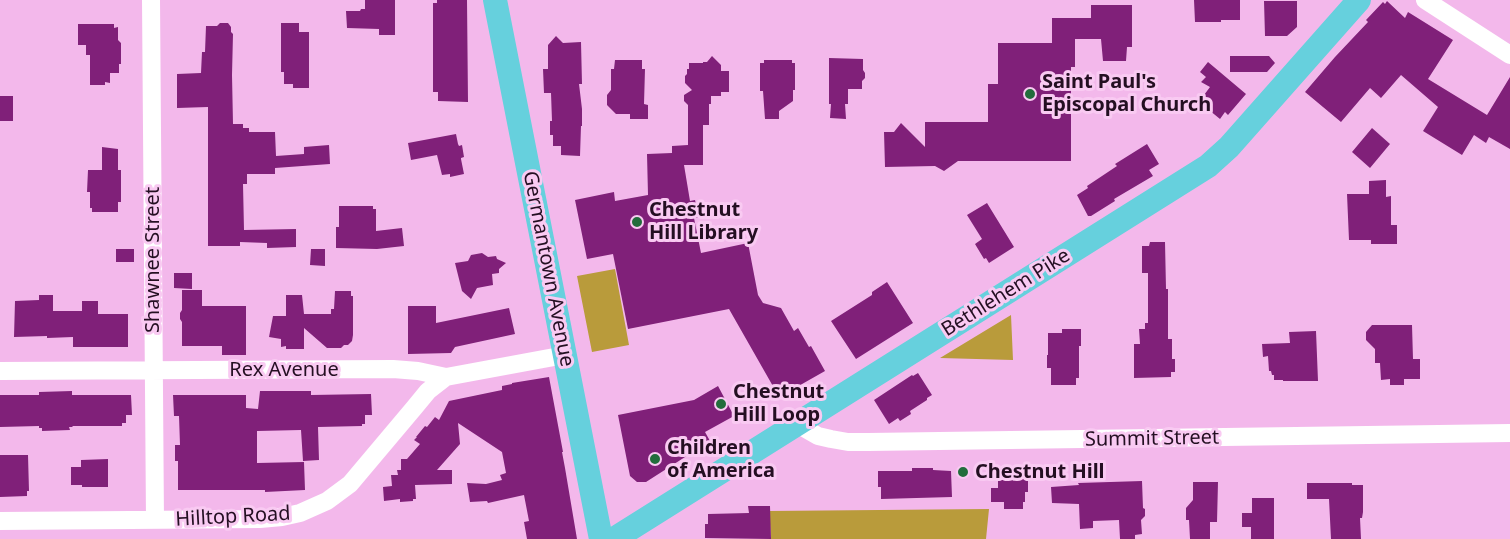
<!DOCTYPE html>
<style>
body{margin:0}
canvas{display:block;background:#f3b8eb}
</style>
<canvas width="1510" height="539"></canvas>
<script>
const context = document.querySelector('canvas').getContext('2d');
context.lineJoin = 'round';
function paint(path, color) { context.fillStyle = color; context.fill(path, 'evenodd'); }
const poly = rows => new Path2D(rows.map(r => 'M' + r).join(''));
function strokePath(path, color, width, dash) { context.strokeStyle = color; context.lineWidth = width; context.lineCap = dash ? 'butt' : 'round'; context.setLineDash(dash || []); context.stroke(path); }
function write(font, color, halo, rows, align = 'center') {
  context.font = font + ' "Noto Sans",sans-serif'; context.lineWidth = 6; context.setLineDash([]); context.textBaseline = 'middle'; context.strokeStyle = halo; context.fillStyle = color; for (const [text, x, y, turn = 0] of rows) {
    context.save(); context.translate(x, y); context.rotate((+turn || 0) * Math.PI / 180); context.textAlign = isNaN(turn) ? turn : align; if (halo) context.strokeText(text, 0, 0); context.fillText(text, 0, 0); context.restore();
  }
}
paint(poly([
 [615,269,629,345,592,352,577,276],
 [1011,315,1013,360,940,358],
 [989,509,986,539,769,539,771,537,769,511]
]), '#b99b3b');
paint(poly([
 [365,0,395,0,395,35,379,35,379,29,347,28,346,11,360,11,361,9,365,9],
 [437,0,467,0,468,102,438,101,438,92,433,92,433,3,437,3],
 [1194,0,1240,0,1240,20,1221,20,1221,22,1195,22],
 [1264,1,1297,1,1297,27,1287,36,1265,36],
 [1387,1,1405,18,1408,12,1453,40,1428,79,1487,115,1510,77,1510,149,1489,137,1486,143,1474,135,1462,155,1423,131,1438,107,1401,75,1381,98,1370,88,1341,122,1305,92,1335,57,1368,22,1366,20,1383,2,1385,4],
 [1091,5,1132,5,1132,47,1127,47,1126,61,1103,61,1101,39,1075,39,1075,67,1071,67,1071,161,958,161,944,171,935,166,885,167,884,132,894,132,901,123,925,147,925,122,988,122,988,84,998,84,998,43,1052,43,1052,18,1091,18],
 [220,23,228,23,231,27,231,32,233,34,232,75,233,124,243,124,243,128,249,128,249,132,275,132,276,156,304,154,304,147,329,145,330,164,275,168,275,174,247,174,247,184,243,184,244,230,296,229,296,247,267,248,267,243,240,242,240,246,208,246,208,107,177,108,177,74,201,73,202,52,205,52,206,26,217,26],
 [281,23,299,23,299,32,309,32,309,88,293,88,293,84,284,84,284,72,281,72],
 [78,24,114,24,114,28,118,27,118,40,121,43,121,64,119,64,119,73,110,73,110,83,105,82,105,85,90,85,90,55,86,55,86,45,78,45],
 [556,36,563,43,581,42,582,84,579,84,582,109,582,126,581,126,580,156,561,155,561,146,553,146,553,135,550,135,550,121,552,121,551,93,544,93,543,69,548,69,548,45],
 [712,56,721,65,721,71,729,71,729,92,721,92,721,96,711,96,711,104,709,104,709,125,703,125,703,165,684,165,690,201,695,200,699,217,694,218,701,253,748,243,758,295,763,303,781,308,794,331,798,328,809,347,811,346,825,371,788,392,774,388,729,309,628,329,613,254,587,259,575,200,614,192,615,201,648,195,647,154,672,153,672,146,688,145,688,105,684,101,684,95,692,90,685,83,685,76,687,74,687,69,689,69,689,63,703,63,703,62,707,62],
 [1230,56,1269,56,1275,63,1267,72,1230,72],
 [829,58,863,59,863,70,865,73,865,78,862,81,862,89,848,89,848,104,845,104,846,119,830,118,831,104,829,104],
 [615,60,642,60,642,69,645,69,644,104,648,105,648,119,630,119,630,114,616,114,607,105,607,95,611,90,611,69,614,69],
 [764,60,792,60,792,63,795,63,795,90,793,90,793,101,779,111,779,119,765,119,763,91,760,91,760,63,764,63],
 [1208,62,1246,94,1228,115,1225,112,1220,119,1209,110,1211,108,1201,99,1210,87,1201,82,1206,77,1200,72],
 [0,96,13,96,13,121,0,121],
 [1372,128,1390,144,1370,168,1352,152],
 [456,134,458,144,459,146,462,145,464,157,461,158,461,159,464,174,450,177,450,174,442,175,437,155,411,160,408,143],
 [1147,144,1159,164,1149,170,1153,176,1114,199,1115,201,1091,216,1088,216,1077,195,1088,188,1087,186,1117,166,1115,164],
 [102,147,118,149,118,170,121,170,121,202,118,202,118,212,92,212,92,208,90,208,90,192,87,192,88,170,102,170],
 [1386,180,1386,197,1391,196,1391,225,1397,225,1397,244,1371,244,1371,240,1349,240,1347,194,1369,194,1369,181],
 [987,203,1014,247,989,263,986,258,984,259,975,244,982,239,967,215],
 [339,206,373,206,373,209,376,209,376,231,402,228,404,246,377,249,336,248,336,227,339,227],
 [1150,242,1165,242,1166,289,1168,289,1168,339,1172,339,1172,359,1175,359,1175,372,1171,372,1171,377,1134,378,1134,344,1140,344,1139,329,1145,329,1145,323,1148,323,1148,273,1142,273,1142,246,1149,246],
 [116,249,134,249,134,262,116,262],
 [311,249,325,249,325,266,310,265],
 [482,253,488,257,496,256,497,259,506,263,499,269,499,273,492,274,493,285,477,288,471,299,462,291,455,263,468,261,471,255],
 [174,273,192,273,192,289,174,288],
 [887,282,913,323,856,359,831,321,872,295,872,292],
 [182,290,202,290,202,306,246,306,246,355,222,355,222,346,182,346,182,322,180,319,180,313,182,310],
 [335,291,351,291,351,296,353,296,353,335,352,341,348,345,344,345,341,348,327,348,304,328,304,349,286,349,286,346,281,347,281,339,269,337,273,316,286,316,286,295,302,295,304,314,331,314,331,309,334,309],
 [39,295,53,295,53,311,82,311,82,301,98,301,98,314,128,314,128,347,73,347,73,337,47,338,47,336,14,337,15,301,39,300],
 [408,306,436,306,436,323,509,308,515,334,455,347,451,353,408,354],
 [1372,325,1412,325,1413,359,1420,359,1420,379,1404,379,1404,385,1390,385,1390,379,1381,380,1380,363,1375,363,1375,349,1366,340,1366,332],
 [1062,329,1081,329,1081,346,1079,346,1079,378,1076,378,1076,385,1051,385,1051,368,1047,368,1047,355,1048,355,1048,333,1062,333],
 [1316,331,1318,381,1283,381,1283,380,1274,380,1274,375,1272,375,1271,371,1269,371,1268,356,1263,357,1262,344,1290,343,1289,332],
 [918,373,932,395,927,398,927,400,910,411,911,414,900,421,898,418,889,424,874,400,912,375,913,376],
 [549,377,563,452,562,452,565,468,577,539,527,539,524,522,529,521,524,495,488,503,487,501,470,502,467,483,486,484,502,480,500,475,506,473,502,452,458,423,460,444,437,470,452,470,452,484,415,485,416,499,413,499,413,501,400,502,400,499,384,501,383,487,392,486,391,475,398,475,397,470,401,470,401,459,407,459,420,444,414,440,417,437,416,437,425,426,427,427,435,417,439,420,449,401,502,390,502,386,512,384,512,383],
 [718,386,734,416,705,432,710,441,646,482,637,482,630,476,618,415,694,400],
 [72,391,72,395,131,395,132,415,126,415,126,423,122,423,122,426,72,426,73,427,69,427,70,430,42,431,42,428,39,428,39,426,0,427,0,395,39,395,39,392],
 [260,391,311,391,311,395,371,394,372,415,365,415,365,424,362,424,362,426,318,427,319,460,303,461,301,430,257,431,257,463,304,462,305,490,265,492,265,490,178,490,178,461,175,461,175,445,180,445,179,416,174,416,173,395,246,395,246,408,258,409],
 [0,455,28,455,29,491,27,491,27,496,0,497],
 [108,459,108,487,82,487,82,485,71,485,71,467,81,467,81,460],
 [912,468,933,468,933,470,951,471,952,497,881,499,881,487,878,487,878,471,912,471],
 [1028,477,1028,492,1025,492,1025,502,1023,502,1023,509,1004,509,1004,502,991,502,991,488,998,488,998,480,1006,480,1006,478],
 [1142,481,1143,508,1145,509,1145,516,1141,520,1142,534,1135,535,1135,539,1120,539,1119,520,1093,521,1093,528,1080,529,1079,504,1052,503,1051,487,1079,485,1078,483],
 [1193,482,1218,482,1217,522,1210,522,1210,539,1190,539,1189,520,1186,520,1186,508,1193,500],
 [1307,483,1352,483,1352,485,1363,485,1363,512,1362,518,1360,518,1361,539,1331,539,1329,499,1307,499],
 [1252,498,1274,498,1274,539,1251,539,1251,527,1242,527,1242,513,1252,513],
 [748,506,770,506,771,539,705,538,705,524,708,524,708,514,749,513]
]), '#802079');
strokePath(poly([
 [151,0,155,520],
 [1425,0,1510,55],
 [0,371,393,369,418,371,446,377,565,355],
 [797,424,818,436,831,439,848,442,868,442,1510,433],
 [0,521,260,519,282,517,300,513,327,501,350,484,414,408,428,391,446,377]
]), '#fff', 18);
strokePath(poly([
 [495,0,601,539],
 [614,539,1208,166,1229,147,1359,0]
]), '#66d0dd', 24);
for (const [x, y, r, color] of [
 [1030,94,6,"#226d3c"],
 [637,222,6,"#226d3c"],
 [721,404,6,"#226d3c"],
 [655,459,6,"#226d3c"],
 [963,472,6,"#226d3c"]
]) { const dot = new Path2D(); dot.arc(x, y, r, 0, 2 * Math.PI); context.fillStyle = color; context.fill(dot); strokePath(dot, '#f9caf2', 2); }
write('bold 20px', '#240f22', '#f9caf2', [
 ["Saint Paul's",1042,82],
 ["Episcopal Church",1042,105],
 ["Chestnut",649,210],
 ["Hill Library",649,233],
 ["Chestnut",733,392],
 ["Hill Loop",733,415],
 ["Children",667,448],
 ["of America",667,471],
 ["Chestnut Hill",975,472]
], 'left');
write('20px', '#240f22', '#f9caf2', [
 ["Shawnee Street",153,260,-90],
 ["Germantown Avenue",548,269,79],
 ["Bethlehem Pike",1006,293,-32],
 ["Rex Avenue",284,370],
 ["Summit Street",1152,439,-1],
 ["Hilltop Road",233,517,-3]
]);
</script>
